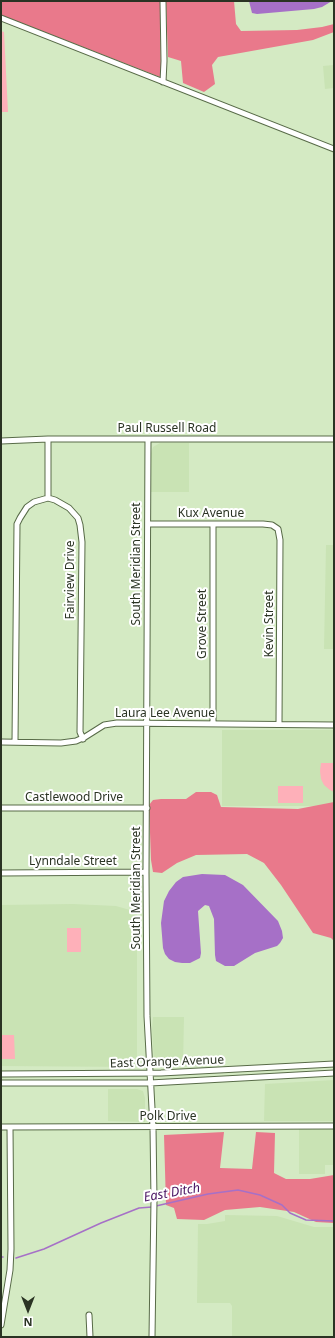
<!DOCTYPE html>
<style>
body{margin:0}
#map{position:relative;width:335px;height:1338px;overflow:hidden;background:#d4eac3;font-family:"Noto Sans",sans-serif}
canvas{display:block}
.frame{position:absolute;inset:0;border:2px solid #2a3323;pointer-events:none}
.north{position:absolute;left:8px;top:1290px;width:40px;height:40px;-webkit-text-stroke:3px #fff;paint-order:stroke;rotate:180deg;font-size:11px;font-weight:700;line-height:16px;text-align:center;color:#2a3323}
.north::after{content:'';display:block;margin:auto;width:14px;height:18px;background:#2a3323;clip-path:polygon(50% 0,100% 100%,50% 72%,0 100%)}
</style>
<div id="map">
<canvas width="335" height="1338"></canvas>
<div class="frame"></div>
<div class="north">N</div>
</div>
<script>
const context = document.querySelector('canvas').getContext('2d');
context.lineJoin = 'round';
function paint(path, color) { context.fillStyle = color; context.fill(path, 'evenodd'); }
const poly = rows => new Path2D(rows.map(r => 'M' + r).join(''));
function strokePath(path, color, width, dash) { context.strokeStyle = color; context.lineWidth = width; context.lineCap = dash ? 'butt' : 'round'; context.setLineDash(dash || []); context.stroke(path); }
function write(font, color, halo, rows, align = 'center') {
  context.font = font + ' "Noto Sans",sans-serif'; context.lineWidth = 4; context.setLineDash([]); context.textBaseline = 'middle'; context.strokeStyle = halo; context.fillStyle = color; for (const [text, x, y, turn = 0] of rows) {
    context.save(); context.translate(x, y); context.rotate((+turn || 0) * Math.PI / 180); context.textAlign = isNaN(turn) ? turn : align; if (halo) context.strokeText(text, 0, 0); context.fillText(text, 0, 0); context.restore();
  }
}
paint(poly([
 [334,65,334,88,325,89,323,66],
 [160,443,189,443,189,492,150,492,151,453,153,447],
 [326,545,334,545,334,649,324,649],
 [222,730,334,730,334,806,222,806],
 [73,904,116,906,137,912,137,1067,1,1066,1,905],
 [153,1017,184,1017,183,1065,161,1067,159,1065,160,1064,159,1062,154,1061,152,1029],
 [334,1080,334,1121,264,1121,265,1084],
 [108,1089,137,1089,143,1091,145,1098,145,1122,108,1121],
 [299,1129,334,1129,334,1165,325,1165,325,1174,299,1174],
 [225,1215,277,1216,314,1227,334,1227,334,1337,232,1337,232,1306,230,1303,197,1303,198,1224,207,1224,225,1221]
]), '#c9e3b4');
paint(poly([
 [1,31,4,32,8,112,1,112],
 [321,763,334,763,334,792,330,790,324,785,321,779,320,771],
 [278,786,303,786,303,803,278,803],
 [67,928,81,928,81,952,67,952],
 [1,1035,14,1035,15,1059,1,1059]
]), '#feb0b9');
paint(poly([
 [1,1,160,1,161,75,160,77,1,15],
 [166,1,234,1,236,24,241,31,297,30,322,27,334,24,334,32,313,40,218,57,212,65,215,84,204,92,183,83,181,61,168,57],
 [196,792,211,792,217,795,221,807,298,809,334,802,334,941,331,938,313,933,281,885,264,863,247,854,196,855,177,863,162,873,153,872,151,860,149,805,153,800,161,799,186,799],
 [224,1132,220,1168,252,1169,256,1132,275,1133,274,1173,286,1179,310,1179,334,1175,334,1223,316,1222,294,1212,260,1207,225,1210,204,1220,177,1219,174,1208,166,1205,164,1135]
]), '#e9798b');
paint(poly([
 [249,1,332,1,322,7,314,9,257,14,252,13],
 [202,874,225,875,243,885,278,921,282,931,283,938,280,943,277,946,255,953,234,966,225,966,216,961,215,955,214,919,209,906,205,905,198,911,201,953,200,958,190,963,182,963,175,962,169,959,165,954,163,948,161,923,164,901,169,891,176,882,183,877]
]), '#a670c7');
strokePath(poly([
 [156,1206,208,1194,238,1190,260,1195,282,1205,290,1213,306,1220,334,1221],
 [1,1257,3,1257],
 [16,1258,44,1249,101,1223,139,1208,152,1207]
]), '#a670c7', 1.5);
const minor = poly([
 [1,18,334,149],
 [163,82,164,61,163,1],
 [48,439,48,498],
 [148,439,146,872,147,1016,153,1127,154,1200,152,1337],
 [1,441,48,439,334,439],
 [148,524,263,524,272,525,278,529,280,540,279,724],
 [213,724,213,524],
 [1,742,61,743,76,741,85,737,104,725,117,723,334,725],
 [15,742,17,524,20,518,27,507,34,502,48,498,55,500,69,508,78,518,80,525,82,542,80,732,83,739],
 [1,808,147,808],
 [1,873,146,872],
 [1,1074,161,1073,334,1064],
 [1,1083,150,1083,334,1073],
 [1,1127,334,1126],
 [89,1315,90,1337],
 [1,1325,10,1270,11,1249,10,1127]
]);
strokePath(minor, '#586b48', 7);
strokePath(minor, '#fff', 5);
write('12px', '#2a3323', '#fff', [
 ["Paul Russell Road",167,429],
 ["Kux Avenue",211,514],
 ["South Meridian Street",137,564,-90],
 ["Fairview Drive",71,580,-90],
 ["Grove Street",203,624,-90],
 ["Kevin Street",270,624,-90],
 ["Laura Lee Avenue",165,714],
 ["Castlewood Drive",74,798],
 ["Lynndale Street",73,862],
 ["South Meridian Street",137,888,-90],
 ["East Orange Avenue",167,1062,-2],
 ["Polk Drive",168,1117]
]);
write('italic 13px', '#481262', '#fff', [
 ["East Ditch",172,1193,-10]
]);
</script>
